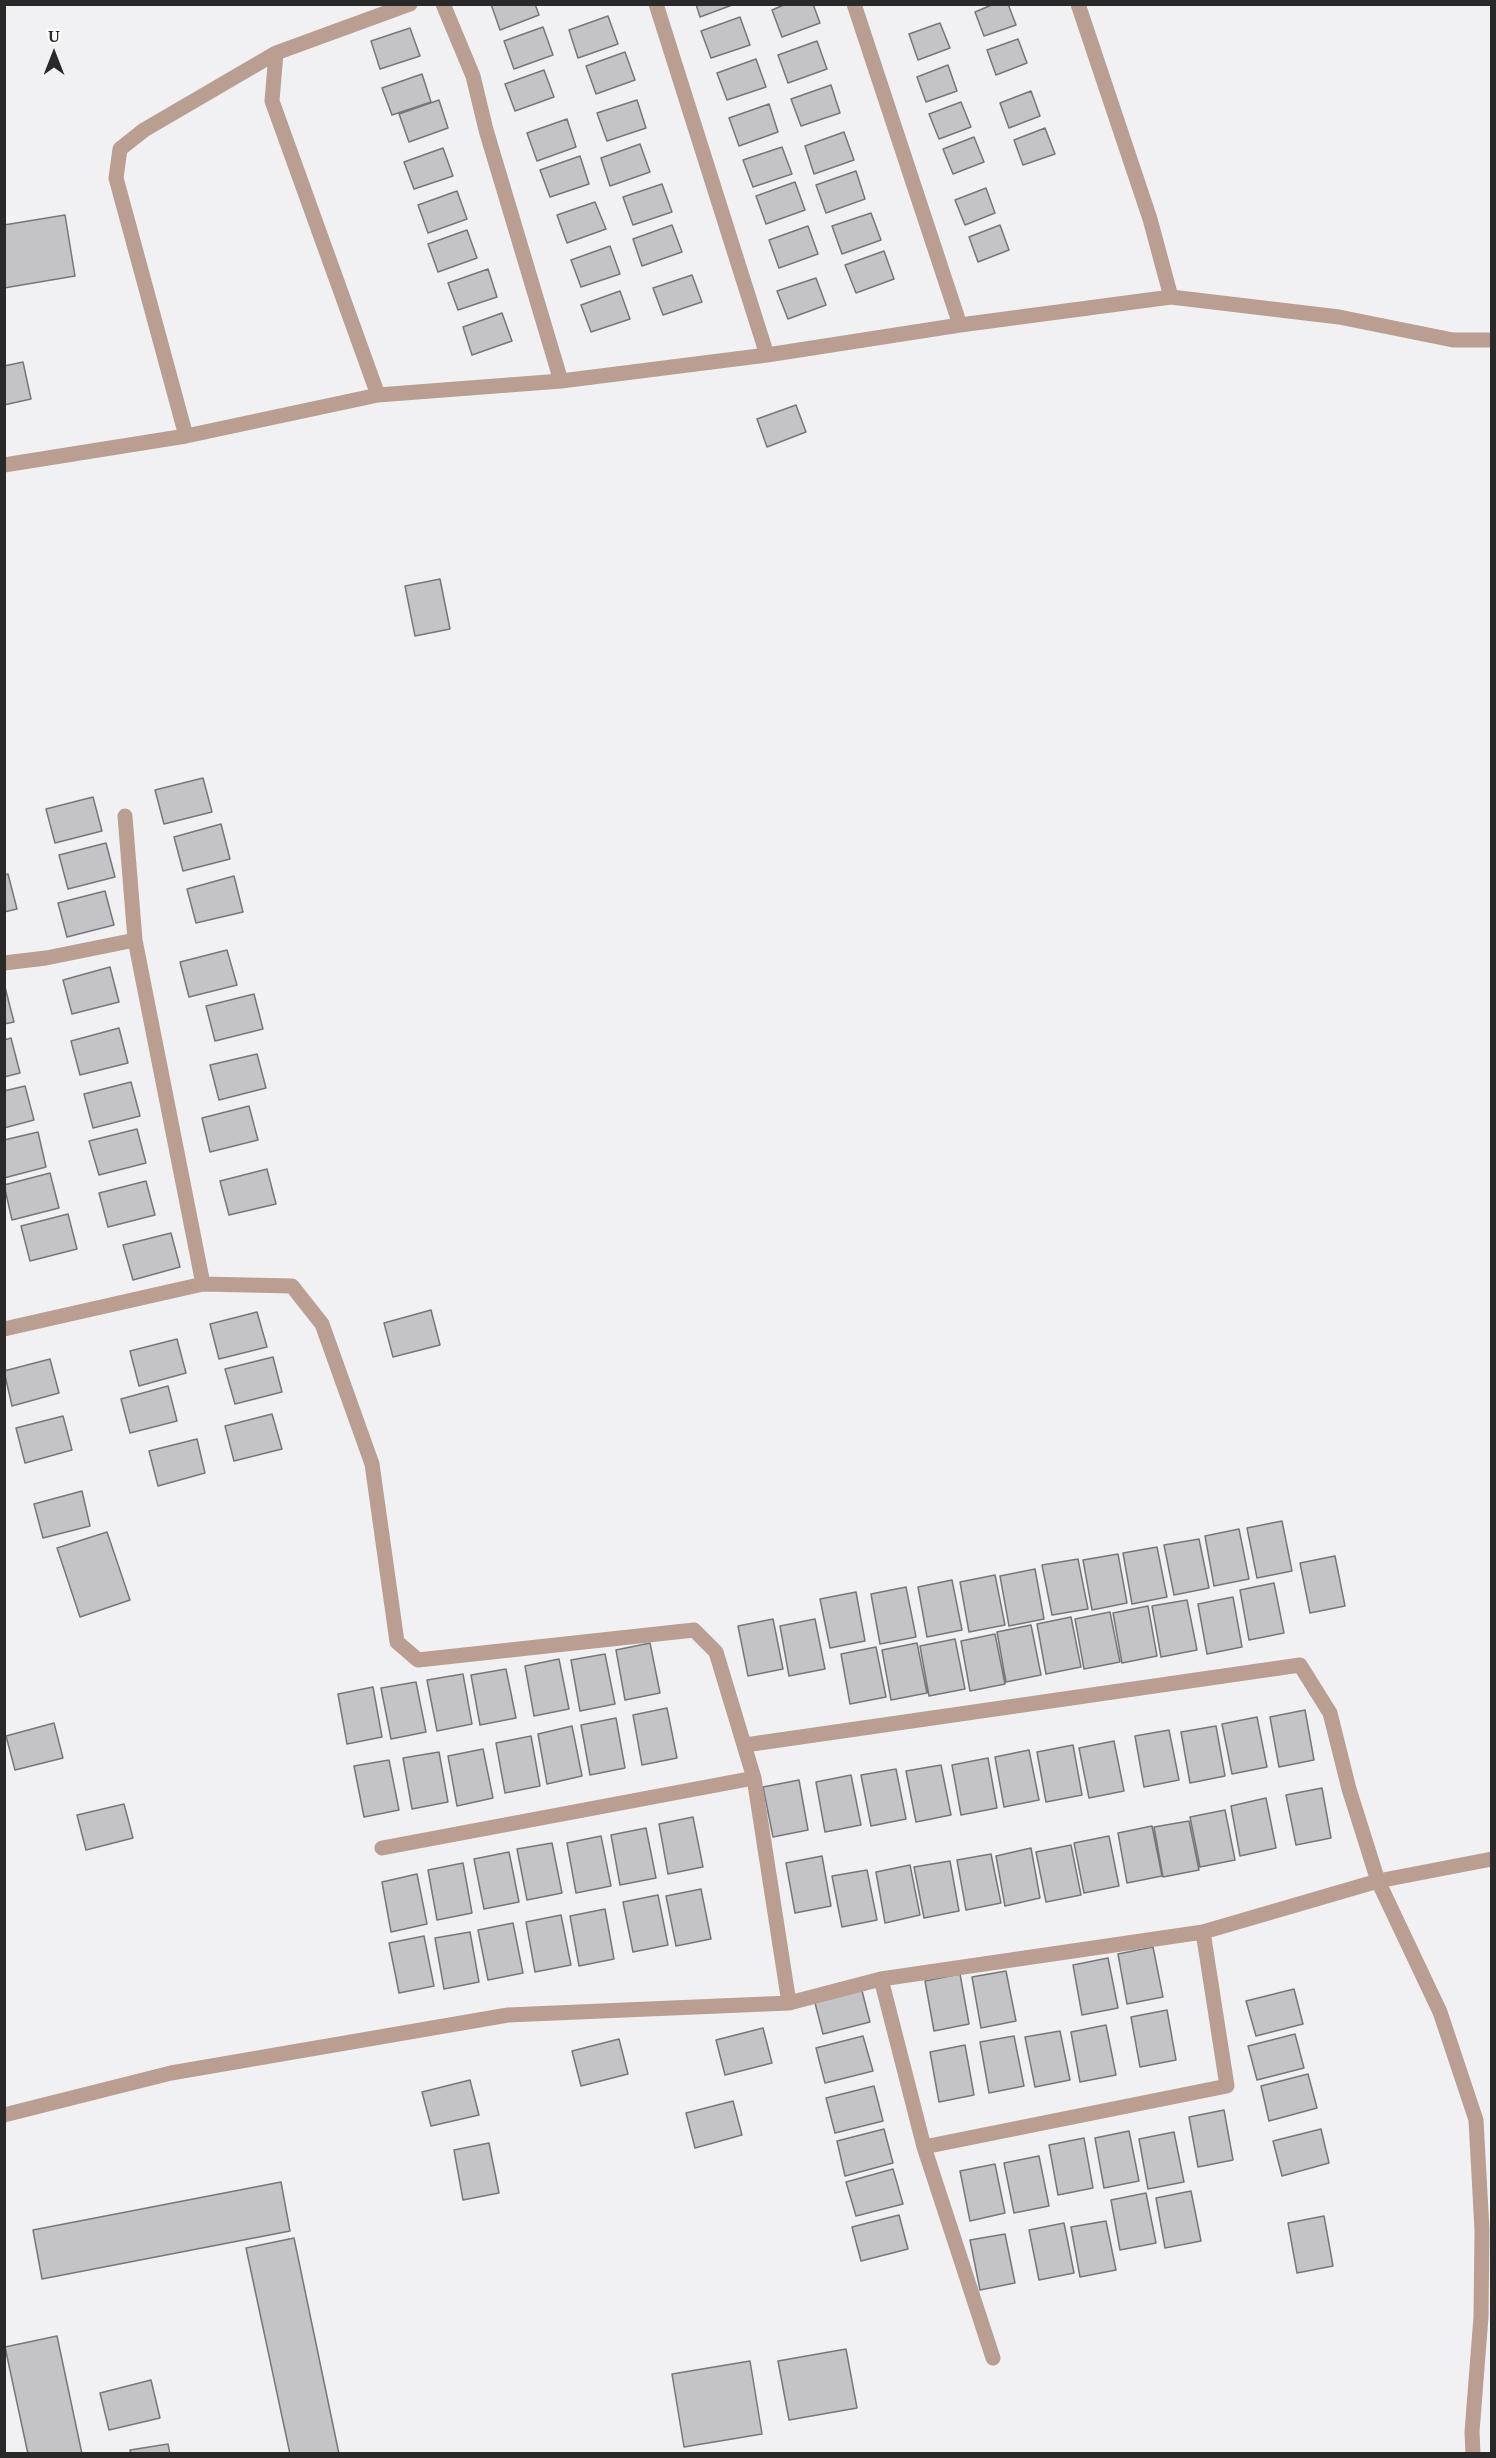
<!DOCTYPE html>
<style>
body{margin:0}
#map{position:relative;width:1496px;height:2458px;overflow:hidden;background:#f1f1f4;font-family:"PT Serif",serif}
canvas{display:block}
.frame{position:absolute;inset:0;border:6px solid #29292a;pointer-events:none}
.north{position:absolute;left:24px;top:24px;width:60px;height:60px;-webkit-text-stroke:4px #fff;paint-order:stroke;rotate:0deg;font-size:16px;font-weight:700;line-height:24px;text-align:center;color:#29292a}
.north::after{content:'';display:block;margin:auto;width:21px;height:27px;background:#29292a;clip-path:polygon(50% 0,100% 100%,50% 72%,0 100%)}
</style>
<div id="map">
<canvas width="1496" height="2458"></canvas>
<div class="frame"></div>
<div class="north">U</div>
</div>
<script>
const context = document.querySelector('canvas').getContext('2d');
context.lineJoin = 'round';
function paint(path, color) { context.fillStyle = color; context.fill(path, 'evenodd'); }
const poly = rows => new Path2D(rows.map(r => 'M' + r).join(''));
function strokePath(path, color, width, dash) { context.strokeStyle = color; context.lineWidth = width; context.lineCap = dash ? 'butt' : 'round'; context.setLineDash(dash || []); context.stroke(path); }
const building = poly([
 [491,4,535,4,539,15,500,30,491,4],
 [696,4,735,4,700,17,696,4],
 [786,4,813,4,820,23,782,37,772,10,786,4],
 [994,4,1008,4,1016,25,984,36,975,12,994,4],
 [608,16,618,44,578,58,569,30,608,16],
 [740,17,750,45,711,58,701,31,740,17],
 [940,23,950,48,918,60,909,34,940,23],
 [543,27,553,55,514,69,504,41,543,27],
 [410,28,420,56,380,69,371,41,410,28],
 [1018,39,1027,63,996,75,987,50,1018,39],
 [817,41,827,69,788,83,778,55,817,41],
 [625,52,635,80,596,94,586,66,625,52],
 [756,59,766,87,727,100,717,73,756,59],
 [948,65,957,91,926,102,917,77,948,65],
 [544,70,554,97,515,111,505,84,544,70],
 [422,74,431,102,392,115,382,88,422,74],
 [831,85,840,113,801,126,791,99,831,85],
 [1031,91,1040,116,1009,128,1000,103,1031,91],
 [439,100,448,128,409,142,399,114,439,100],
 [637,100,646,128,607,141,597,113,637,100],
 [961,102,971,127,939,139,929,114,961,102],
 [769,104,778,132,739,146,729,118,769,104],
 [567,119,576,147,537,161,527,133,567,119],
 [1045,128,1055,154,1023,165,1014,140,1045,128],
 [844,132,854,160,814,174,805,146,844,132],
 [974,137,984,162,953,174,943,149,974,137],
 [640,144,650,172,610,186,601,158,640,144],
 [782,147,792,174,753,187,743,160,782,147],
 [443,148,453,176,414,189,404,162,443,148],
 [580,156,589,184,550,197,540,170,580,156],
 [856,171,865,199,826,213,816,185,856,171],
 [795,182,805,210,766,224,756,196,795,182],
 [662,184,672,212,633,225,623,197,662,184],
 [986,188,995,213,965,225,955,200,986,188],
 [457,191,467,219,428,233,418,205,457,191],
 [595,202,606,229,567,243,557,215,595,202],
 [871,213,881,240,842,254,832,226,871,213],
 [65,215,75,276,4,288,4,225,65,215],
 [672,225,682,252,642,266,633,239,672,225],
 [1000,225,1009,250,978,262,969,237,1000,225],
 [808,226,818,254,779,268,769,240,808,226],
 [467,230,477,258,438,272,428,244,467,230],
 [610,246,620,274,581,287,571,260,610,246],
 [884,251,894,279,856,293,845,265,884,251],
 [488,269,497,297,458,310,448,283,488,269],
 [692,275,702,302,663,315,653,288,692,275],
 [816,278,826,305,788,319,777,291,816,278],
 [620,291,630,319,591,332,581,305,620,291],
 [502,313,512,341,472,355,463,327,502,313],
 [23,362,31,399,4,405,4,366,23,362],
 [796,405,806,432,767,447,757,419,796,405],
 [440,579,450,629,415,636,405,586,440,579],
 [203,778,212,812,164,824,155,790,203,778],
 [93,797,102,831,55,843,46,809,93,797],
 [221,824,230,859,183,871,174,837,221,824],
 [106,843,115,877,68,889,59,855,106,843],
 [8,874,17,909,4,912,4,875,8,874],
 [234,876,243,912,196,923,187,889,234,876],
 [105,891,114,925,67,937,58,903,105,891],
 [227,950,237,985,189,997,180,962,227,950],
 [110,967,119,1002,72,1014,63,980,110,967],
 [5,987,14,1022,4,1024,4,987,5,987],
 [254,994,263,1029,215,1041,206,1006,254,994],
 [119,1028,128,1063,80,1075,71,1041,119,1028],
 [11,1038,20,1073,4,1077,4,1040,11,1038],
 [257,1054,266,1088,219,1100,210,1065,257,1054],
 [131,1082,140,1116,93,1128,84,1094,131,1082],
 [25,1086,34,1120,4,1128,4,1091,25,1086],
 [249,1106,258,1140,210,1152,202,1118,249,1106],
 [137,1129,146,1163,99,1175,89,1141,137,1129],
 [38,1132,46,1167,4,1178,4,1140,38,1132],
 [267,1169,276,1204,229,1215,220,1181,267,1169],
 [50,1173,59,1208,12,1220,4,1185,50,1173],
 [146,1181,155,1215,108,1227,99,1193,146,1181],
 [68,1214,77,1249,30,1261,21,1226,68,1214],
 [171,1233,180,1267,133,1280,123,1245,171,1233],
 [431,1310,440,1345,393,1357,384,1323,431,1310],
 [257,1312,267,1347,219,1359,210,1324,257,1312],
 [177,1339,186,1373,139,1386,130,1351,177,1339],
 [273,1357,282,1392,235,1404,225,1369,273,1357],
 [50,1359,59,1393,12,1406,4,1371,50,1359],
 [168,1386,177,1421,130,1433,121,1399,168,1386],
 [272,1414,282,1449,234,1461,225,1426,272,1414],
 [63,1416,72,1450,25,1463,16,1428,63,1416],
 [197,1439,205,1473,158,1486,149,1451,197,1439],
 [82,1491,90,1526,43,1538,34,1504,82,1491],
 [1282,1521,1292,1571,1257,1578,1247,1528,1282,1521],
 [1239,1529,1249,1579,1214,1586,1205,1536,1239,1529],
 [107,1532,130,1600,80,1617,57,1548,107,1532],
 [1199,1539,1209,1588,1174,1595,1164,1545,1199,1539],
 [1157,1547,1167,1597,1132,1604,1123,1553,1157,1547],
 [1118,1554,1127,1603,1092,1610,1083,1560,1118,1554],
 [1335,1556,1345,1606,1310,1613,1300,1563,1335,1556],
 [1078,1559,1088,1609,1052,1615,1042,1565,1078,1559],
 [1035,1569,1044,1619,1009,1626,1000,1576,1035,1569],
 [995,1575,1005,1625,969,1632,960,1582,995,1575],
 [952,1580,962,1630,927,1637,918,1587,952,1580],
 [1274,1583,1284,1633,1249,1640,1240,1590,1274,1583],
 [906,1587,916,1637,880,1644,871,1594,906,1587],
 [856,1592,865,1641,830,1648,820,1599,856,1592],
 [1233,1597,1242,1647,1207,1654,1198,1604,1233,1597],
 [1187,1600,1197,1650,1161,1657,1152,1606,1187,1600],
 [1148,1606,1157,1656,1122,1663,1113,1613,1148,1606],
 [1110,1612,1120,1662,1084,1669,1075,1619,1110,1612],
 [1071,1617,1081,1667,1046,1674,1037,1624,1071,1617],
 [773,1619,783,1669,748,1676,738,1626,773,1619],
 [815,1619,825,1669,789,1676,780,1626,815,1619],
 [1031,1625,1041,1675,1006,1682,997,1632,1031,1625],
 [995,1634,1005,1684,970,1691,961,1641,995,1634],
 [955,1639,965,1689,929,1696,920,1646,955,1639],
 [650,1643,660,1693,625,1700,616,1650,650,1643],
 [917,1643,927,1693,891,1700,882,1650,917,1643],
 [876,1647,886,1697,850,1704,841,1654,876,1647],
 [605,1654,615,1704,580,1711,571,1660,605,1654],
 [559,1659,569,1709,534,1716,525,1666,559,1659],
 [506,1669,516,1718,480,1725,471,1675,506,1669],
 [463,1674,472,1724,437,1731,427,1680,463,1674],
 [416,1682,426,1732,391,1739,381,1688,416,1682],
 [373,1687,382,1737,347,1744,338,1694,373,1687],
 [667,1708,677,1758,642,1765,633,1715,667,1708],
 [1305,1710,1314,1760,1279,1767,1270,1717,1305,1710],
 [1257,1717,1267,1767,1232,1774,1222,1724,1257,1717],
 [616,1718,625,1768,590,1775,581,1725,616,1718],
 [54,1723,63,1758,15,1770,6,1736,54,1723],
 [572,1726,582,1776,547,1784,538,1734,572,1726],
 [1216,1726,1225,1776,1190,1783,1181,1732,1216,1726],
 [1169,1730,1179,1780,1144,1787,1135,1736,1169,1730],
 [531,1736,540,1786,505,1793,496,1743,531,1736],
 [1114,1741,1124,1791,1089,1798,1079,1748,1114,1741],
 [1073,1745,1082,1795,1046,1802,1037,1752,1073,1745],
 [483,1749,493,1798,457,1806,448,1756,483,1749],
 [1029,1750,1039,1800,1004,1807,995,1757,1029,1750],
 [439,1752,448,1802,412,1809,403,1758,439,1752],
 [988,1758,997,1808,961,1815,952,1765,988,1758],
 [389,1760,399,1810,364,1817,354,1766,389,1760],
 [941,1765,951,1815,916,1822,906,1771,941,1765],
 [896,1769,906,1819,871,1826,861,1775,896,1769],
 [851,1775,861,1825,825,1832,816,1782,851,1775],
 [799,1780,808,1830,773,1837,763,1787,799,1780],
 [1322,1788,1331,1838,1296,1845,1286,1795,1322,1788],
 [1266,1798,1276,1848,1240,1856,1231,1806,1266,1798],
 [124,1804,133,1838,86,1850,77,1815,124,1804],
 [1225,1810,1235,1860,1200,1867,1190,1817,1225,1810],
 [693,1817,703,1867,668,1874,659,1824,693,1817],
 [1189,1821,1199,1870,1163,1877,1154,1827,1189,1821],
 [1152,1826,1162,1876,1127,1883,1118,1833,1152,1826],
 [646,1828,656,1878,620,1885,611,1835,646,1828],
 [601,1836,611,1886,576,1893,567,1843,601,1836],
 [1109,1836,1119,1886,1084,1893,1074,1843,1109,1836],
 [552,1843,562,1893,527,1900,517,1849,552,1843],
 [1071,1845,1081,1895,1046,1902,1036,1852,1071,1845],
 [1031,1848,1040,1898,1005,1906,996,1856,1031,1848],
 [509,1852,519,1902,484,1909,474,1859,509,1852],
 [991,1854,1001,1903,966,1910,957,1860,991,1854],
 [822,1856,831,1906,795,1913,786,1863,822,1856],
 [950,1861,959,1911,924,1918,914,1867,950,1861],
 [463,1863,472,1913,437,1920,428,1870,463,1863],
 [910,1865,920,1915,885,1923,876,1872,910,1865],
 [867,1870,877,1920,842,1927,832,1876,867,1870],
 [417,1874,427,1924,391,1932,382,1882,417,1874],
 [701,1889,711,1939,676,1946,666,1896,701,1889],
 [658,1895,668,1945,633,1952,623,1902,658,1895],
 [605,1909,614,1959,579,1966,570,1916,605,1909],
 [561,1915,571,1965,535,1972,526,1922,561,1915],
 [513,1923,523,1973,488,1980,478,1930,513,1923],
 [470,1932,479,1982,444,1989,435,1938,470,1932],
 [424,1936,434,1986,399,1993,389,1943,424,1936],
 [1153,1947,1163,1997,1127,2004,1118,1954,1153,1947],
 [1108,1958,1118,2008,1082,2015,1073,1965,1108,1958],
 [1006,1971,1016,2021,981,2028,972,1977,1006,1971],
 [960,1974,969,2024,934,2031,925,1981,960,1974],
 [861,1987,870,2022,823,2034,814,1999,861,1987],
 [1294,1989,1303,2024,1256,2036,1246,2001,1294,1989],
 [1167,2010,1176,2060,1140,2067,1131,2017,1167,2010],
 [1106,2025,1116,2075,1080,2082,1071,2032,1106,2025],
 [763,2028,772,2063,725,2075,716,2040,763,2028],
 [1060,2031,1070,2080,1035,2087,1025,2037,1060,2031],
 [1295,2034,1304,2068,1257,2080,1248,2046,1295,2034],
 [863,2036,873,2071,825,2083,816,2048,863,2036],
 [1014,2036,1024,2086,989,2093,980,2042,1014,2036],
 [619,2039,628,2074,581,2086,572,2051,619,2039],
 [965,2045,974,2095,939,2102,930,2052,965,2045],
 [1308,2074,1317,2108,1269,2121,1261,2086,1308,2074],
 [470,2080,479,2115,431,2126,422,2092,470,2080],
 [874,2086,883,2121,835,2133,826,2098,874,2086],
 [733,2101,742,2135,695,2148,686,2113,733,2101],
 [1224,2110,1233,2160,1198,2167,1189,2117,1224,2110],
 [884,2129,893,2163,845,2176,837,2141,884,2129],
 [1321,2129,1329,2163,1282,2176,1273,2141,1321,2129],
 [1129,2131,1139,2181,1104,2188,1095,2138,1129,2131],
 [1174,2132,1184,2182,1148,2189,1139,2139,1174,2132],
 [1084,2138,1093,2188,1058,2195,1049,2145,1084,2138],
 [489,2143,499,2193,463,2200,454,2150,489,2143],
 [1039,2156,1049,2206,1014,2213,1004,2163,1039,2156],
 [995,2164,1005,2213,970,2221,960,2171,995,2164],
 [893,2169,903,2204,856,2216,846,2182,893,2169],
 [281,2182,290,2231,42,2279,33,2230,281,2182],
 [1191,2191,1201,2241,1165,2248,1156,2198,1191,2191],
 [1146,2193,1156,2243,1120,2250,1111,2200,1146,2193],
 [899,2215,908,2249,861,2261,852,2227,899,2215],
 [1324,2216,1333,2266,1297,2273,1288,2223,1324,2216],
 [1106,2221,1116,2270,1080,2277,1071,2227,1106,2221],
 [1064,2223,1074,2273,1039,2280,1029,2230,1064,2223],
 [1005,2234,1015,2283,980,2290,970,2240,1005,2234],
 [294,2238,339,2454,290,2454,246,2248,294,2238],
 [57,2336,82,2454,28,2454,5,2347,57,2336],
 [846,2349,857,2408,789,2420,778,2361,846,2349],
 [750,2361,762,2434,684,2447,672,2374,750,2361],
 [151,2380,160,2418,109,2430,100,2393,151,2380],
 [168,2444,170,2454,131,2454,130,2450,168,2444]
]);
paint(building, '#c4c3c6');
strokePath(building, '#777679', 1.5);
strokePath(poly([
 [443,4,473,76,486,130,561,381],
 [656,4,767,355],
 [854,4,960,325],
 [1078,4,1150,219,1171,297],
 [378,395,272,101,276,53,410,4],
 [186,436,116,178,120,149,144,130,276,53],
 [4,465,186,436,378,395,561,381,767,355,960,325,1171,297,1339,317,1453,340,1492,340],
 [135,940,203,1284],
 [4,963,46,958,135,940,125,816],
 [4,1329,203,1284,292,1286,322,1324,372,1464,397,1642,418,1660,694,1630,716,1652,754,1778,789,2003],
 [745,1745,1300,1665,1330,1713,1349,1789,1378,1881,1440,2012,1476,2120,1482,2230,1481,2317,1472,2432,1473,2454],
 [382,1848,754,1778],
 [881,1979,924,2147,993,2358],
 [4,2115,171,2073,508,2015,789,2003,881,1979,1203,1932,1378,1881,1492,1859],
 [924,2147,1227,2086,1203,1932]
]), '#ba9e91', 15);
</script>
